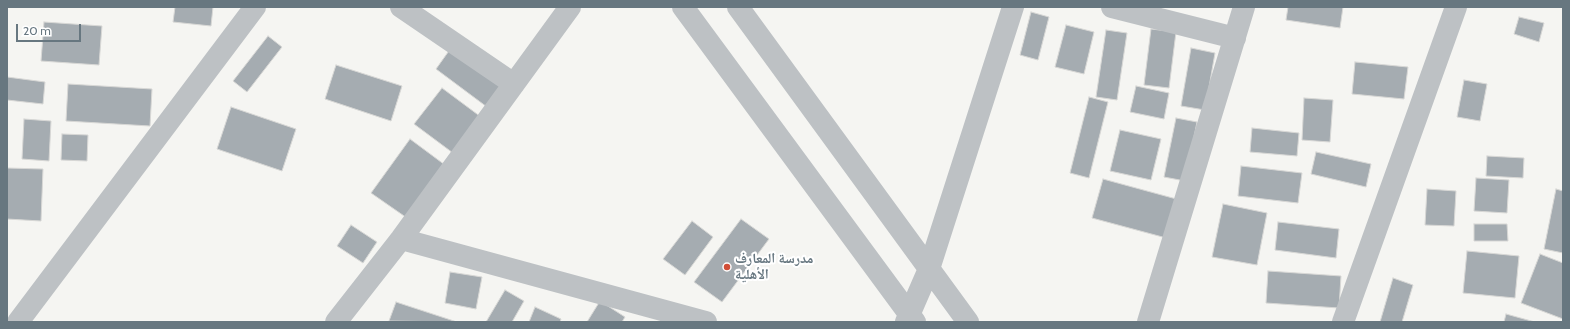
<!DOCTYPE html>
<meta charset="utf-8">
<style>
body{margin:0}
#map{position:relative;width:1570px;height:329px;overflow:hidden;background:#f5f5f2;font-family:Cabin,sans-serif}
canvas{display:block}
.frame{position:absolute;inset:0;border:8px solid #677780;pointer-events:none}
.scale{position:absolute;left:16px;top:24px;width:65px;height:18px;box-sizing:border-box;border:2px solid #677780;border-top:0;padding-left:5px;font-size:12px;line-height:14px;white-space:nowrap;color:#677780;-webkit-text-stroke:3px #fff;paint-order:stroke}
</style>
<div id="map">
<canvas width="1570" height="329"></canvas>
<div class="frame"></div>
<div class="scale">20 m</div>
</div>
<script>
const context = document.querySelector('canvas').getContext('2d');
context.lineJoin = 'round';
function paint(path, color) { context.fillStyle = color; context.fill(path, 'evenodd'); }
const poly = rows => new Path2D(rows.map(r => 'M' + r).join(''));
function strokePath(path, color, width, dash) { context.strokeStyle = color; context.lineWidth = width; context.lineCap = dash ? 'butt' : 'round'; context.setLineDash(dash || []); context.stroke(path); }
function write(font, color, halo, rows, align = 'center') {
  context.font = font + ' Cabin,"Noto Naskh Arabic",sans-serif'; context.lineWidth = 4; context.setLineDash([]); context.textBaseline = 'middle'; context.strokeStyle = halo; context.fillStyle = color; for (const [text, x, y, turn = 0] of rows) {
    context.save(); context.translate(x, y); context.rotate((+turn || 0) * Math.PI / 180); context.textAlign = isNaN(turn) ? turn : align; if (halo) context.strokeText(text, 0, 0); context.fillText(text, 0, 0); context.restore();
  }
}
const building = poly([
 [175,7,213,7,211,26,173,22,175,7],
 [1288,7,1343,7,1340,28,1286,20,1288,7],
 [1031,12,1049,17,1038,60,1020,55,1031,12],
 [1519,17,1544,23,1539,42,1514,34,1519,17],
 [44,22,102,26,99,65,41,61,44,22],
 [1066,25,1094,32,1084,74,1055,67,1066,25],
 [1151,29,1176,32,1169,88,1144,85,1151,29],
 [1106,30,1127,33,1117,100,1096,97,1106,30],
 [268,36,282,47,247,92,233,81,268,36],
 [451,48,503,87,487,107,436,69,451,48],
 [1191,48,1215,53,1205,110,1181,106,1191,48],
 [1355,62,1408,67,1404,99,1352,94,1355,62],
 [336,65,402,86,391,121,325,99,336,65],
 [7,77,45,82,43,104,7,100,7,77],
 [1464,80,1487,84,1480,121,1457,117,1464,80],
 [68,84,152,89,150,126,66,121,68,84],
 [1136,86,1169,93,1164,119,1130,112,1136,86],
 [442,88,481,117,453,153,414,124,442,88],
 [1089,97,1108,102,1089,178,1070,173,1089,97],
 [1304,98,1333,100,1330,142,1302,140,1304,98],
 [231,107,296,129,282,171,217,149,231,107],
 [1176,118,1197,122,1185,181,1164,177,1176,118],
 [24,119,51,121,49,161,22,159,24,119],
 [1252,128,1299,133,1297,156,1250,152,1252,128],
 [1120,130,1161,139,1151,180,1110,171,1120,130],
 [62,134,88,135,87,161,61,160,62,134],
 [410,139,445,165,407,218,371,193,410,139],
 [1316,152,1371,164,1366,187,1311,174,1316,152],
 [1487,156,1524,158,1523,178,1486,176,1487,156],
 [1241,166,1302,173,1298,203,1238,196,1241,166],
 [7,168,43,169,41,221,7,219,7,168],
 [1476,178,1509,180,1507,213,1474,211,1476,178],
 [1103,179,1180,200,1170,239,1092,218,1103,179],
 [1427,189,1456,191,1454,226,1425,225,1427,189],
 [1556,189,1563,191,1563,253,1544,249,1556,189],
 [1223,204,1267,213,1257,265,1212,257,1223,204],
 [741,219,769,239,722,302,694,282,741,219],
 [692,221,713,237,685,275,663,259,692,221],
 [1278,222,1339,229,1336,258,1275,250,1278,222],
 [1474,224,1507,224,1508,241,1474,241,1474,224],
 [351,225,377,242,363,263,337,246,351,225],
 [1467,251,1519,256,1515,298,1463,293,1467,251],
 [1540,254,1563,263,1563,319,1521,303,1540,254],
 [1268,271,1341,276,1339,308,1266,303,1268,271],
 [450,272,482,277,476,309,445,303,450,272],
 [1393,278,1413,285,1402,322,1380,322,1393,278],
 [505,290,524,301,512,322,486,322,505,290],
 [600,301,625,317,622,322,587,322,600,301],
 [396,302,457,322,389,321,396,302],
 [535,307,561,319,560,322,529,322,535,307],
 [1506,314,1535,322,1504,322,1506,314]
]);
paint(building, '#a5acb1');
strokePath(building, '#d7d7d5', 1);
strokePath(poly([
 [401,7,514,84],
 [683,7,915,322],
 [738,7,968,322],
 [1112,7,1235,38],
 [401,239,706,322],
 [18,322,255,7],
 [336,322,401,239,570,7],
 [906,322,929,269,1013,7],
 [1148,322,1244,7],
 [1343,322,1456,7]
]), '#bdc1c4', 22);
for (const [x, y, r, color] of [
 [727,267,4,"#d14e37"]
]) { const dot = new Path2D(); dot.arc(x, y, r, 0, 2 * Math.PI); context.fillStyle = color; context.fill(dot); strokePath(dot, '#fff', 1.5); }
write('bold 14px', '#677780', '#fff', [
 ["مدرسة المعارف",735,259],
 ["الأهلية",735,275]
], 'left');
</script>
